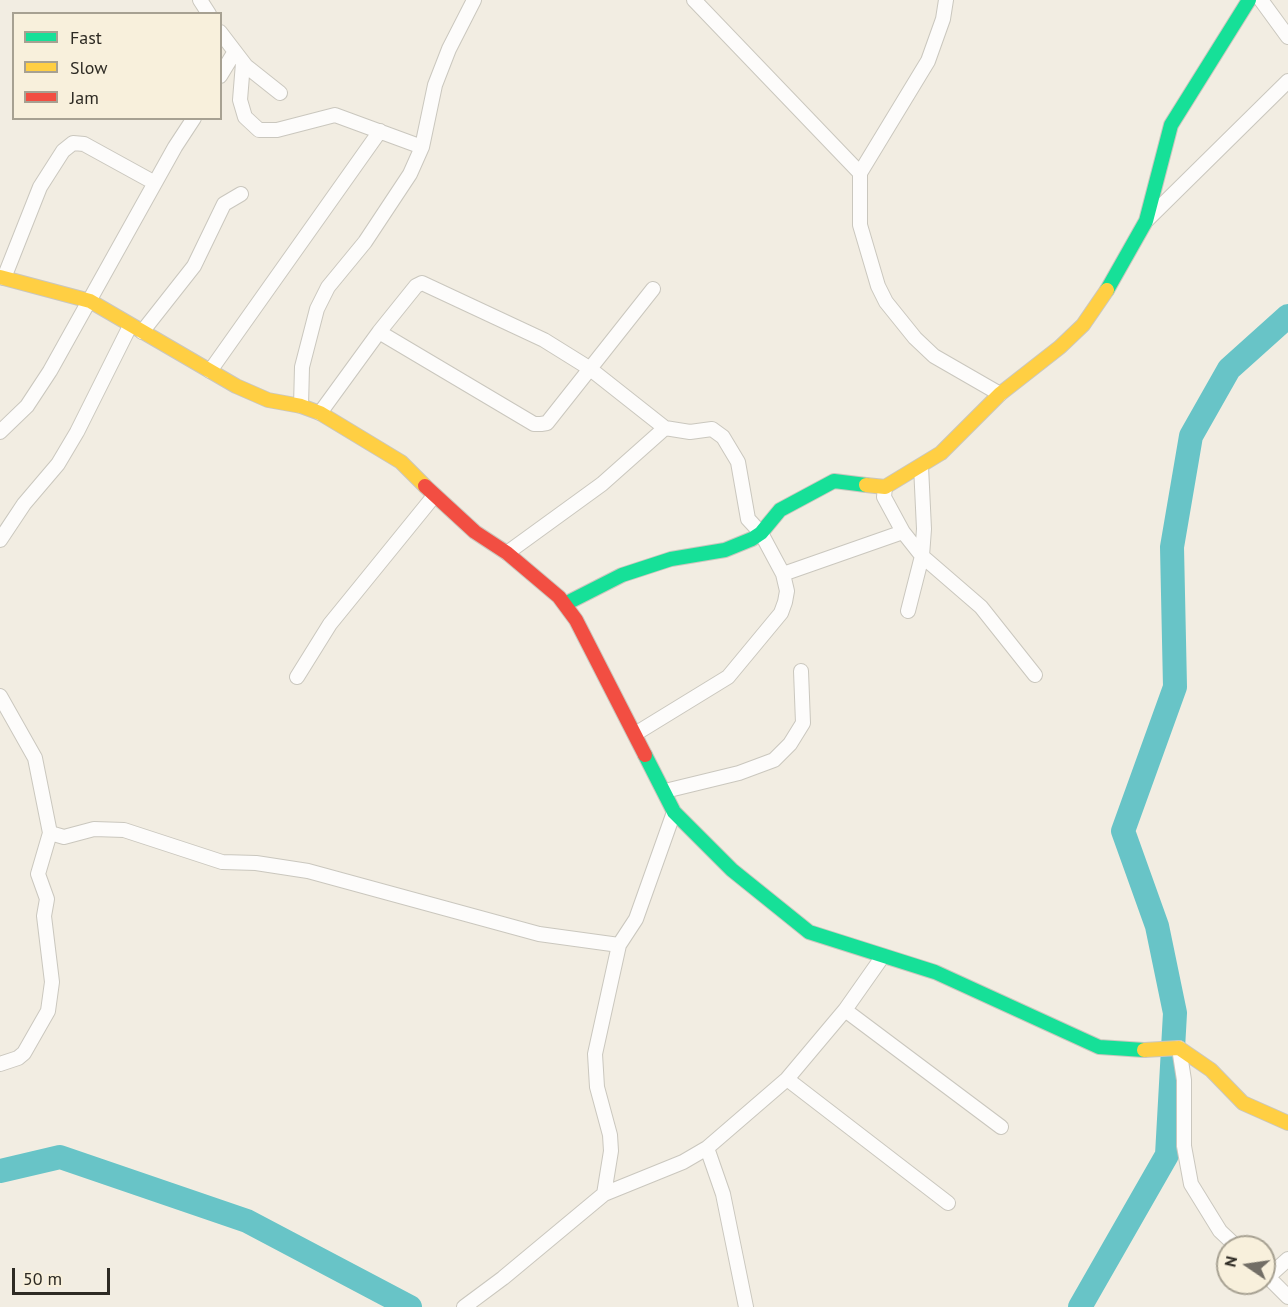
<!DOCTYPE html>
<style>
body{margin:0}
#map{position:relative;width:1288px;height:1307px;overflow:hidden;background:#f2ede2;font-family:"PT Sans",sans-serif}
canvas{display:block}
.legend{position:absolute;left:12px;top:12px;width:210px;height:108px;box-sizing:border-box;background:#f8f0dc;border:2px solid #a7a192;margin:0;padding:8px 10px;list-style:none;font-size:18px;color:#2d2a23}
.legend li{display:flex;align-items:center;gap:12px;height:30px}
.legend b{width:30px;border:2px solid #a7a192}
.north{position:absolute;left:1216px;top:1235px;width:60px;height:60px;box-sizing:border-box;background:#f8f0dc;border:2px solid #a7a192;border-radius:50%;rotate:283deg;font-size:16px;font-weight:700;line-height:24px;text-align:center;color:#2d2a23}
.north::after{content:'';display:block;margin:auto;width:21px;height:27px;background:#726e66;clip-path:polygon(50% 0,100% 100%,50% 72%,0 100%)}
.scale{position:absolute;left:12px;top:1268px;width:98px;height:27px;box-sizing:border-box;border:3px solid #2d2a23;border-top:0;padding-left:8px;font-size:18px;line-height:21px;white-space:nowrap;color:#2d2a23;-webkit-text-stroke:4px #f8f0dc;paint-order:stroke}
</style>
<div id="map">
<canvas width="1288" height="1307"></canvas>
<ul class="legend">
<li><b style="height:8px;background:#16e098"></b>Fast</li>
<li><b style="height:8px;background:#ffcf43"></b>Slow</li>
<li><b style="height:8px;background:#f24e42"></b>Jam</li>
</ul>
<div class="north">N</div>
<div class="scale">50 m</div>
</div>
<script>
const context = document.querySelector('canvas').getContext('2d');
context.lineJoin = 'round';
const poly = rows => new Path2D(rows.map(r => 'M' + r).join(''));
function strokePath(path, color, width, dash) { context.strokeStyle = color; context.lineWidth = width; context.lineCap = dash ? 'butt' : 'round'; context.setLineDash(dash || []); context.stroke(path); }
strokePath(poly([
 [0,1171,60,1157,247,1221,410,1307],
 [1080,1307,1167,1155,1175,1013,1157,926,1123,831,1175,687,1172,547,1191,436,1229,369,1288,316]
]), '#68c4c7', 24);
const street = poly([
 [200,0,209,14],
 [694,0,860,173],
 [946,0,943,19,928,61,860,173,860,225,878,286,886,302,915,338,934,356,1000,394],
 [1261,0,1288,37],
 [220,32,246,66,280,93],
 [243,63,240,100,245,117,259,130,277,130,335,115,422,147],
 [220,76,234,53],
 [1147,220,1288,81],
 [4,278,40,187,63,151,73,143,84,144,155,183],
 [142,332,194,266,224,204,241,194],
 [379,332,534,424,541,424,547,423,653,289],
 [210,371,380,131],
 [301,406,302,367,317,309,328,287,365,242,410,174,422,147,435,85,449,49,474,0],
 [320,413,379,332,416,286,422,283,544,340,589,368,665,428,690,432,712,429,723,437,738,462,748,519,761,533,783,574,787,591,785,602,781,613,728,677,635,734],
 [0,432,27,406,50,371,175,147,194,118],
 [885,487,884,497,903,532,922,556,981,607,1035,675],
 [0,540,24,504,58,464,77,432,130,326],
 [507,553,602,484,665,428],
 [783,574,903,532],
 [908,611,922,556,924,529,921,466],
 [297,677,330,624,434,496],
 [0,696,35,758,50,833,64,837,94,829,124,830,222,862,256,863,308,871,539,934,619,945],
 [665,791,739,773,774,760,790,744,803,723,801,671],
 [845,1010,1001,1127],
 [1179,1048,1184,1080,1184,1146,1191,1184,1220,1231,1237,1247],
 [0,1064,18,1058,24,1053,48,1011,52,982,44,916,47,899,38,874,50,833],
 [787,1079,948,1203],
 [707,1148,723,1194,746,1307],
 [604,1194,611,1151,610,1135,597,1087,595,1054,619,945,636,919,674,812],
 [1264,1273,1288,1297],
 [1268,1277,1288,1259],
 [464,1307,503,1278,604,1194,683,1162,707,1148,787,1079,845,1010,883,956]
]);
const fast = poly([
 [1107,290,1146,221,1171,125,1249,0],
 [565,604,622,575,671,559,725,550,752,539,761,533,780,510,834,481,866,485],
 [645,755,674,812,732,870,809,932,935,972,1099,1047,1144,1050]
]);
const slow = poly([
 [0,277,90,301,236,386,268,400,301,406,320,413,401,462,425,486],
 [866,485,885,487,941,453,1000,394,1060,347,1083,325,1107,290],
 [1144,1050,1179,1048,1211,1070,1243,1103,1288,1123]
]);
const jam = poly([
 [425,486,475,532,507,553,559,597,576,620,645,755]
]);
strokePath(street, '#cac7be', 16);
strokePath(fast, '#cac7be', 16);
strokePath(slow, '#cac7be', 16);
strokePath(jam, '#cac7be', 16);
strokePath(street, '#fdfcfb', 14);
strokePath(fast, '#16e098', 14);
strokePath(slow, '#ffcf43', 14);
strokePath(jam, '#f24e42', 14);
</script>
